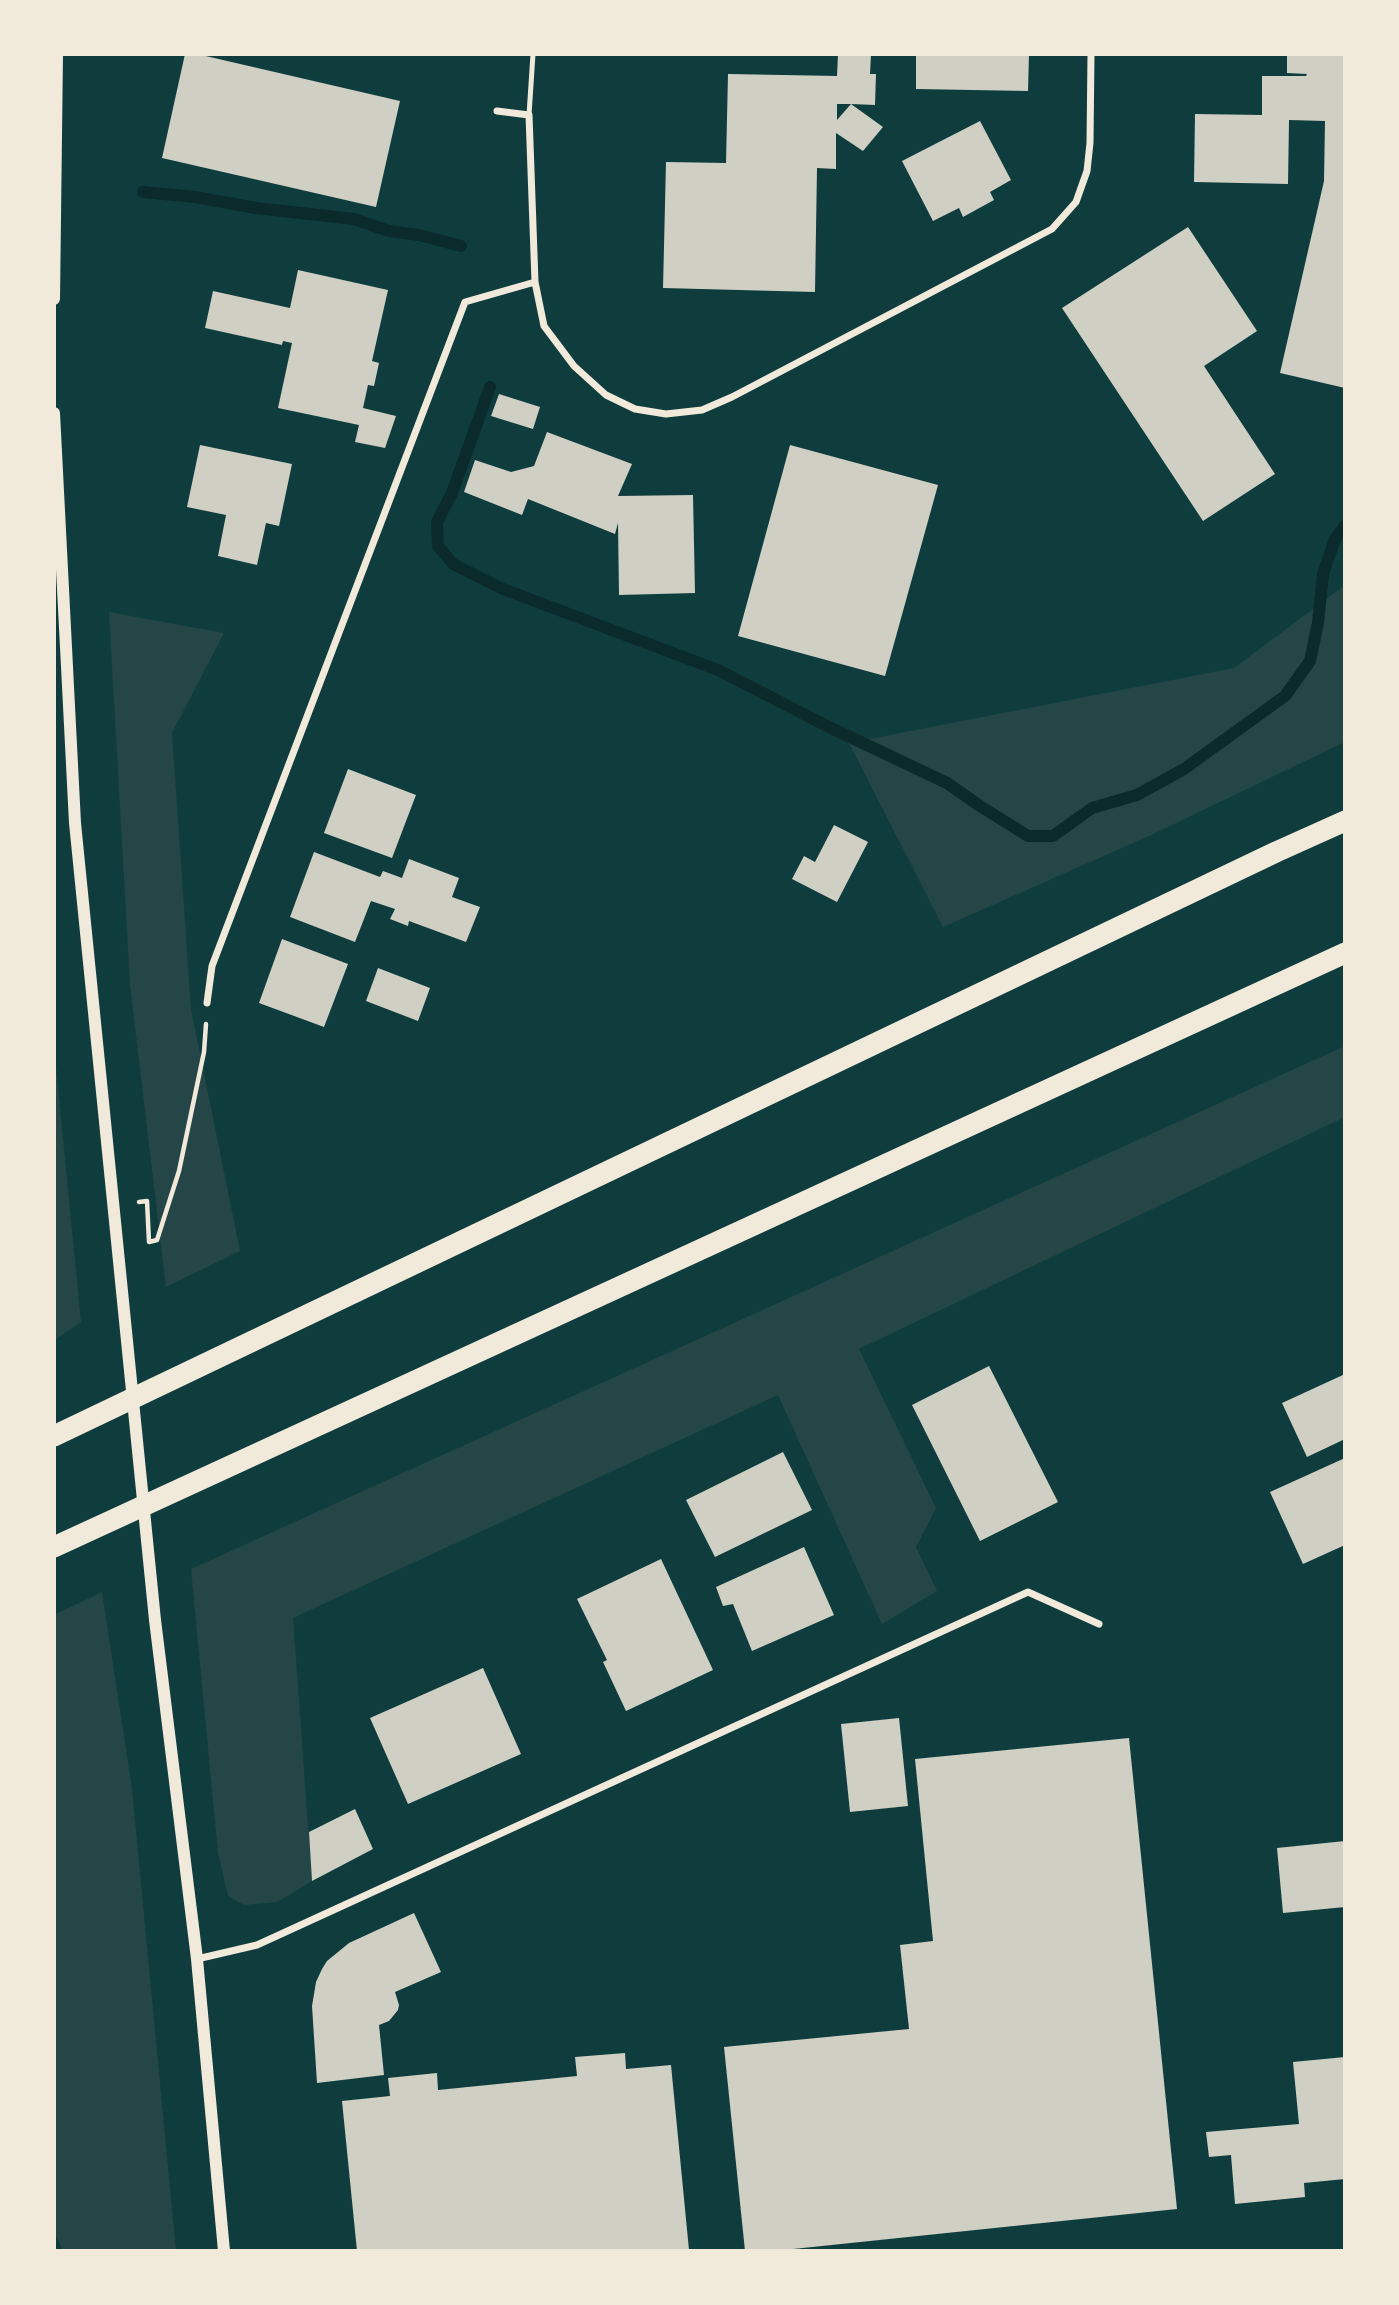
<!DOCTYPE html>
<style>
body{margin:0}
#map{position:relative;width:1399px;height:2305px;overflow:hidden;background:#0f3d3e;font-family:Merriweather,serif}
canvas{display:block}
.frame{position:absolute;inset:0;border:56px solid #f1e9da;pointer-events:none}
</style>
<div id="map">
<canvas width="1399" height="2305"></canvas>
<div class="frame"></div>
</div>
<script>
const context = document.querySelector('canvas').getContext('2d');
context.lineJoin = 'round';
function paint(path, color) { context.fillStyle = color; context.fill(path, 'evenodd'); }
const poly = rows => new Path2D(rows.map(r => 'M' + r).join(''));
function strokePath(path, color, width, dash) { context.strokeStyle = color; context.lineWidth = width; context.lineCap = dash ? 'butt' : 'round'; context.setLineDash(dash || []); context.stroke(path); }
paint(poly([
 [1345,585,1345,742,1149,836,943,927,849,743,1234,668],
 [109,612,224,633,172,733,191,1009,240,1251,166,1287,130,985],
 [54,1046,81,1322,54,1341],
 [1345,1046,1345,1117,859,1349,936,1508,916,1547,937,1591,882,1624,778,1395,293,1618,312,1881,277,1902,244,1905,228,1896,218,1853,191,1569],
 [102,1592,132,1789,176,2251,63,2251,54,2231,54,1615]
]), '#244646');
strokePath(poly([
 [143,192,195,197,256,208,354,219,389,231,419,235,461,246],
 [490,387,452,493,437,522,438,546,453,564,503,589,718,670,829,727,947,783,980,806,1028,836,1053,836,1092,808,1137,795,1184,769,1285,696,1310,661,1318,623,1323,574,1335,539,1345,526]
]), '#0a2a2b', 12);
paint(poly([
 [185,54,197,54,400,101,376,207,162,158],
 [838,54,871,54,870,74,876,74,875,105,851,104,883,127,863,151,836,133,836,169,817,168,815,292,663,288,666,162,726,163,728,74,837,76],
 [837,104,851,104,837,120],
 [916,54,1029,54,1028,91,916,89],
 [1287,54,1345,54,1345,388,1280,373,1324,181,1325,121,1289,120,1288,184,1194,182,1195,114,1262,115,1262,76,1306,76,1307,74,1287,73],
 [980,121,1011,180,990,192,994,200,963,217,959,208,933,221,902,161],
 [1188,227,1257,331,1204,366,1275,474,1203,521,1062,308],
 [298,270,388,290,372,361,379,363,374,386,368,385,363,408,396,416,385,448,355,442,359,425,278,408,292,343,283,341,282,345,205,328,213,291,290,308],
 [499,394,540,407,533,429,491,416],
 [547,432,632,464,618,496,693,495,695,593,619,595,618,523,615,534,528,499,522,515,464,492,475,460,511,472,534,466],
 [200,445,292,464,279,526,266,523,257,565,218,556,226,515,187,507],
 [790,445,938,485,885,676,738,636],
 [348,769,416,795,392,858,324,833],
 [834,825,868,842,837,902,792,879,804,856,815,862],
 [314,852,380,877,383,871,402,878,409,859,459,878,452,897,480,907,466,942,409,921,408,926,390,919,395,909,371,901,355,942,290,917],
 [282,939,348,964,324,1027,259,1003],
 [378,968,430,988,418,1021,366,1001],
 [989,1366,1058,1502,980,1541,912,1405],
 [1345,1374,1345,1439,1307,1457,1282,1403],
 [783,1452,812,1510,715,1557,686,1500],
 [1345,1458,1345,1545,1303,1564,1270,1492],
 [804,1547,834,1615,752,1651,733,1604,723,1606,716,1587],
 [661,1559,713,1670,626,1711,603,1662,607,1660,577,1599],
 [483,1668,521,1754,408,1804,370,1718],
 [899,1718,908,1806,850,1812,841,1724],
 [1129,1738,1177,2209,774,2251,745,2251,724,2047,909,2029,900,1945,933,1941,915,1759],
 [355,1809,373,1849,312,1881,309,1832],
 [1345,1841,1345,1907,1283,1913,1277,1848],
 [414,1913,441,1972,395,1992,399,2005,398,2010,389,2021,379,2025,384,2075,317,2083,312,2006,316,1982,322,1969,327,1961,349,1943],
 [625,2053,626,2069,671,2065,689,2250,357,2251,342,2101,390,2096,388,2078,437,2073,438,2090,577,2076,575,2057],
 [1345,2057,1345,2179,1304,2183,1305,2197,1235,2204,1231,2155,1209,2157,1206,2132,1299,2124,1293,2062]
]), '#cfcfc3');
strokePath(poly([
 [139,1202,147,1201,149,1242,157,1240,179,1171,204,1052,206,1024]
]), '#f1e9da', 4.5);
strokePath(poly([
 [529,115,533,54]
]), '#f1e9da', 5);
strokePath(poly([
 [497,111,529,115,535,282,544,326,574,366,606,395,635,409,666,414,702,410,732,397,1052,229,1076,202,1087,171,1090,143,1091,54],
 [207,1003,212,966,465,302,535,282],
 [197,1959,257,1945,1028,1592,1099,1624]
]), '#f1e9da', 7);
strokePath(poly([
 [54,299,57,54],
 [54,413,75,823,155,1620,197,1959,224,2251]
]), '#f1e9da', 12);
strokePath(poly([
 [54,1436,1276,852,1345,821],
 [54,1547,1345,953]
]), '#f1e9da', 21);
</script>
